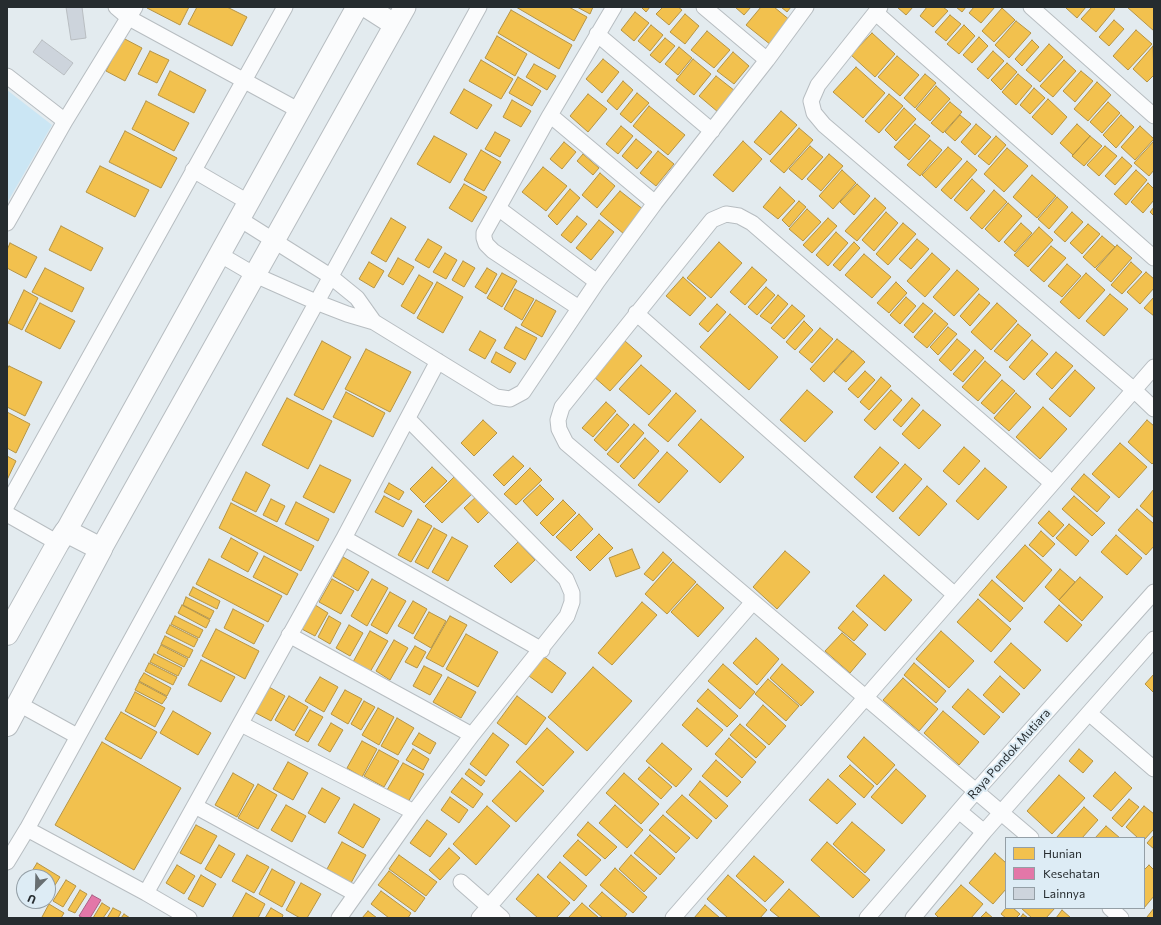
<!DOCTYPE html>
<style>
body{margin:0}
#map{position:relative;width:1161px;height:925px;overflow:hidden;background:#e3ebef;font-family:Commissioner,sans-serif}
canvas{display:block}
.frame{position:absolute;inset:0;border:8px solid #262c2f;pointer-events:none}
.legend{position:absolute;left:1005px;top:837px;width:140px;height:72px;box-sizing:border-box;background:#ddecf5;border:1px solid #949fa6;margin:0;padding:5px 7px;list-style:none;font-size:12px;color:#262c2f}
.legend li{display:flex;align-items:center;gap:8px;height:20px}
.legend b{width:20px;border:1px solid #949fa6}
.north{position:absolute;left:16px;top:869px;width:40px;height:40px;box-sizing:border-box;background:#ddecf5;border:1px solid #949fa6;border-radius:50%;rotate:203deg;font-size:11px;font-weight:700;line-height:16px;text-align:center;color:#262c2f}
.north::after{content:'';display:block;margin:auto;width:14px;height:18px;background:#686f72;clip-path:polygon(50% 0,100% 100%,50% 72%,0 100%)}
</style>
<div id="map">
<canvas width="1161" height="925"></canvas>
<div class="frame"></div>
<ul class="legend">
<li><b style="height:11px;background:#f2c14e"></b>Hunian</li>
<li><b style="height:11px;background:#e377a8"></b>Kesehatan</li>
<li><b style="height:11px;background:#cdd4dc"></b>Lainnya</li>
</ul>
<div class="north">U</div>
</div>
<script>
const context = document.querySelector('canvas').getContext('2d');
context.lineJoin = 'round';
function paint(path, color) { context.fillStyle = color; context.fill(path, 'evenodd'); }
const poly = rows => new Path2D(rows.map(r => 'M' + r).join(''));
function strokePath(path, color, width, dash) { context.strokeStyle = color; context.lineWidth = width; context.lineCap = dash ? 'butt' : 'round'; context.setLineDash(dash || []); context.stroke(path); }
function write(font, color, halo, rows, align = 'center') {
  context.font = font + ' Commissioner,sans-serif'; context.lineWidth = 4; context.setLineDash([]); context.textBaseline = 'middle'; context.strokeStyle = halo; context.fillStyle = color; for (const [text, x, y, turn = 0] of rows) {
    context.save(); context.translate(x, y); context.rotate((+turn || 0) * Math.PI / 180); context.textAlign = isNaN(turn) ? turn : align; if (halo) context.strokeText(text, 0, 0); context.fillText(text, 0, 0); context.restore();
  }
}
paint(poly([
 [7,90,52,125,7,203]
]), '#cbe6f4');
const homes = poly([
 [147,7,189,7,180,25,147,8,147,7],
 [197,7,227,7,247,17,232,46,188,24,197,7],
 [516,7,569,7,587,17,574,41,516,7],
 [577,7,593,7,590,14,577,7],
 [641,7,650,7,646,12,641,7],
 [663,7,678,7,682,10,669,25,656,14,663,7],
 [735,7,751,7,744,15,735,7],
 [761,7,774,7,791,21,771,45,746,25,761,7],
 [781,7,791,7,787,12,781,7],
 [897,7,913,7,906,15,897,7],
 [927,7,943,7,948,11,933,27,920,16,927,7],
 [956,7,966,7,962,12,956,7],
 [974,7,995,7,981,23,969,13,974,7],
 [1067,7,1086,7,1077,18,1066,8,1067,7],
 [1092,7,1113,7,1115,9,1096,32,1081,19,1092,7],
 [1127,7,1154,7,1154,31,1127,7],
 [1002,8,1015,20,994,42,982,31,1002,8],
 [511,10,572,45,559,69,498,33,511,10],
 [635,12,649,23,634,41,621,30,635,12],
 [685,14,699,26,685,44,670,32,685,14],
 [950,15,961,24,946,41,935,32,950,15],
 [1114,20,1124,29,1109,46,1099,37,1114,20],
 [1016,21,1031,33,1009,58,995,45,1016,21],
 [651,25,663,35,650,51,638,41,651,25],
 [964,25,975,36,959,54,947,44,964,25],
 [1136,30,1152,44,1128,70,1113,56,1136,30],
 [707,31,730,50,714,68,691,50,707,31],
 [872,33,895,54,875,77,851,55,872,33],
 [497,36,527,54,515,76,485,58,497,36],
 [979,37,988,46,972,63,963,55,979,37],
 [123,38,142,48,125,81,106,71,123,38],
 [665,38,675,46,660,63,650,55,665,38],
 [1032,40,1039,47,1022,66,1015,59,1032,40],
 [1049,44,1063,57,1040,82,1026,70,1049,44],
 [1153,46,1154,75,1147,82,1133,69,1153,46],
 [679,47,692,58,678,75,665,64,679,47],
 [150,51,169,60,157,83,138,74,150,51],
 [993,51,1004,61,988,79,977,69,993,51],
 [733,52,749,66,734,84,717,71,733,52],
 [897,56,919,75,900,96,878,77,897,56],
 [603,59,619,72,602,93,586,79,603,59],
 [693,59,711,74,694,95,676,80,693,59],
 [481,60,513,79,501,99,469,81,481,60],
 [1064,60,1076,71,1053,97,1040,86,1064,60],
 [1007,63,1017,72,1001,90,991,80,1007,63],
 [534,64,556,76,547,90,526,77,534,64],
 [856,67,885,93,863,118,833,92,856,67],
 [170,71,206,90,194,113,158,95,170,71],
 [1081,71,1093,81,1075,102,1063,91,1081,71],
 [925,74,936,83,915,108,904,98,925,74],
 [1018,74,1032,86,1016,105,1002,92,1018,74],
 [716,76,735,91,718,112,699,96,716,76],
 [518,77,541,91,532,106,509,93,518,77],
 [623,81,633,90,617,110,607,101,623,81],
 [1097,82,1111,95,1088,121,1074,109,1097,82],
 [936,86,950,99,930,121,916,109,936,86],
 [1034,88,1045,98,1030,114,1020,105,1034,88],
 [464,89,492,105,477,129,450,113,464,89],
 [637,93,649,103,631,123,620,114,637,93],
 [588,94,607,109,588,132,570,116,588,94],
 [889,94,903,106,879,133,865,121,889,94],
 [1048,99,1067,117,1052,135,1032,117,1048,99],
 [512,100,531,111,521,127,503,117,512,100],
 [146,101,189,123,174,151,132,129,146,101],
 [950,102,962,112,943,133,931,123,950,102],
 [1108,102,1120,113,1102,133,1090,122,1108,102],
 [649,106,685,135,668,155,633,126,649,106],
 [904,108,916,119,896,141,885,130,904,108],
 [781,111,797,125,770,155,754,142,781,111],
 [960,115,971,124,955,141,945,132,960,115],
 [1121,115,1134,127,1116,148,1103,135,1121,115],
 [915,124,930,136,909,160,894,147,915,124],
 [976,124,991,137,975,155,961,142,976,124],
 [1077,124,1090,136,1073,155,1060,143,1077,124],
 [621,126,633,136,618,154,606,144,621,126],
 [1140,126,1154,139,1135,160,1121,147,1140,126],
 [799,128,813,140,784,173,770,161,799,128],
 [125,131,177,158,161,188,109,162,125,131],
 [495,132,510,140,500,157,485,149,495,132],
 [434,136,467,154,450,183,417,164,434,136],
 [996,136,1006,145,989,165,978,156,996,136],
 [1090,136,1102,146,1084,166,1072,156,1090,136],
 [636,139,652,152,637,169,622,156,636,139],
 [930,140,942,150,920,176,907,165,930,140],
 [743,141,762,159,733,192,713,175,743,141],
 [1154,141,1154,170,1149,176,1134,163,1154,141],
 [564,142,576,152,562,169,550,159,564,142],
 [810,146,823,157,802,180,789,169,810,146],
 [1105,146,1117,156,1099,176,1087,165,1105,146],
 [948,147,962,159,936,188,922,175,948,147],
 [1007,148,1028,166,1004,192,984,174,1007,148],
 [481,150,501,162,484,191,464,180,481,150],
 [658,151,674,164,656,186,640,173,658,151],
 [583,154,599,168,593,175,577,161,583,154],
 [829,154,843,166,821,191,807,179,829,154],
 [1122,157,1132,166,1115,185,1105,176,1122,157],
 [967,161,977,170,951,199,941,190,967,161],
 [100,166,149,190,135,217,86,192,100,166],
 [543,167,567,186,546,211,522,192,543,167],
 [842,170,856,183,833,209,819,196,842,170],
 [1136,170,1147,180,1126,205,1114,194,1136,170],
 [600,173,615,186,597,208,582,195,600,173],
 [1032,175,1056,196,1037,218,1013,197,1032,175],
 [972,179,985,191,967,211,954,200,972,179],
 [1148,183,1154,189,1154,200,1143,213,1131,202,1148,183],
 [464,184,487,197,472,222,449,208,464,184],
 [857,184,870,196,854,215,840,202,857,184],
 [780,187,795,201,778,219,763,207,780,187],
 [570,189,580,198,557,225,548,216,570,189],
 [994,190,1007,202,982,229,970,218,994,190],
 [620,191,644,210,624,234,600,214,620,191],
 [1057,197,1068,207,1049,229,1038,219,1057,197],
 [875,198,886,208,857,241,845,231,875,198],
 [799,201,806,207,789,227,782,220,799,201],
 [1008,203,1022,216,999,242,985,229,1008,203],
 [1154,207,1154,216,1150,212,1154,207],
 [807,209,821,222,803,241,789,229,807,209],
 [886,212,898,223,874,251,862,240,886,212],
 [1072,212,1083,222,1065,242,1054,232,1072,212],
 [577,216,587,224,571,243,561,235,577,216],
 [391,218,406,227,386,262,371,253,391,218],
 [828,218,837,226,812,253,803,245,828,218],
 [599,220,614,232,591,260,576,248,599,220],
 [903,223,916,234,888,265,876,254,903,223],
 [1021,223,1032,233,1015,252,1004,242,1021,223],
 [1088,224,1100,234,1082,254,1070,243,1088,224],
 [61,226,103,248,91,271,49,250,61,226],
 [1039,227,1053,240,1028,267,1014,255,1039,227],
 [836,232,848,243,828,266,816,255,836,232],
 [1102,236,1115,247,1095,268,1083,257,1102,236],
 [428,239,442,247,429,268,415,260,428,239],
 [917,239,929,249,911,269,899,259,917,239],
 [719,242,742,263,711,298,687,278,719,242],
 [854,242,860,248,840,271,833,265,854,242],
 [10,243,37,257,26,278,7,268,7,250,10,243],
 [1117,245,1132,258,1111,282,1096,269,1117,245],
 [1051,246,1066,258,1044,282,1030,270,1051,246],
 [445,253,457,260,446,279,433,272,445,253],
 [932,253,950,269,925,297,907,281,932,253],
 [864,254,891,277,872,298,845,275,864,254],
 [398,258,414,267,403,285,388,276,398,258],
 [463,261,475,268,464,287,452,280,463,261],
 [369,262,384,271,374,288,359,279,369,262],
 [1131,262,1142,272,1122,294,1111,285,1131,262],
 [1067,264,1081,276,1062,297,1048,286,1067,264],
 [752,267,767,280,745,305,730,292,752,267],
 [45,268,84,288,72,312,32,292,45,268],
 [487,268,497,274,486,294,475,287,487,268],
 [957,270,979,289,954,316,933,297,957,270],
 [1146,272,1154,279,1154,288,1140,304,1127,292,1146,272],
 [502,273,517,281,502,307,487,298,502,273],
 [1086,273,1105,290,1079,319,1060,302,1086,273],
 [419,275,433,283,414,314,401,306,419,275],
 [683,277,706,298,690,316,666,296,683,277],
 [437,282,463,297,443,333,417,318,437,282],
 [896,282,907,293,889,313,877,303,896,282],
 [766,287,775,295,757,315,748,307,766,287],
 [515,289,534,299,522,320,504,309,515,289],
 [24,290,38,298,22,330,8,323,24,290],
 [979,294,990,303,970,326,960,316,979,294],
 [1110,294,1128,309,1104,336,1086,321,1110,294],
 [778,295,788,304,771,324,760,316,778,295],
 [906,297,916,306,900,324,890,315,906,297],
 [1154,297,1154,316,1144,308,1154,297],
 [536,300,556,311,542,337,521,325,536,300],
 [40,303,75,321,60,349,25,331,40,303],
 [923,303,933,311,913,333,904,325,923,303],
 [997,303,1017,321,991,350,971,332,997,303],
 [717,304,726,312,708,332,699,324,717,304],
 [792,305,805,316,784,339,771,328,792,305],
 [935,313,948,324,927,348,914,337,935,313],
 [730,314,778,357,749,390,700,347,730,314],
 [804,321,813,330,795,350,786,342,804,321],
 [1018,324,1031,335,1007,361,994,351,1018,324],
 [516,327,537,338,525,360,504,348,516,327],
 [948,327,957,334,938,355,930,347,948,327],
 [820,328,833,339,812,363,799,352,820,328],
 [480,331,496,340,485,359,469,350,480,331],
 [837,339,852,351,824,382,810,369,837,339],
 [957,339,970,350,951,371,939,360,957,339],
 [1032,340,1048,354,1024,380,1009,367,1032,340],
 [322,341,351,357,323,410,294,395,322,341],
 [625,341,642,356,610,391,593,376,625,341],
 [366,349,411,372,390,412,345,389,366,349],
 [975,350,984,358,963,382,953,374,975,350],
 [853,351,865,362,846,382,834,372,853,351],
 [496,352,516,363,510,373,491,362,496,352],
 [1056,352,1073,366,1052,389,1036,374,1056,352],
 [985,361,1001,375,978,401,962,387,985,361],
 [641,365,671,391,649,415,619,389,641,365],
 [9,366,42,382,25,416,7,407,7,369,9,366],
 [1075,370,1095,388,1070,417,1049,399,1075,370],
 [865,371,875,380,858,398,848,389,865,371],
 [881,377,891,386,869,410,860,402,881,377],
 [1002,380,1015,391,994,414,981,403,1002,380],
 [807,390,833,412,805,442,780,420,807,390],
 [891,390,902,400,875,430,864,420,891,390],
 [346,392,385,413,373,437,333,417,346,392],
 [676,393,696,411,668,442,648,425,676,393],
 [1016,393,1031,407,1009,431,994,418,1016,393],
 [287,398,332,421,308,469,262,445,287,398],
 [912,398,920,405,901,427,893,420,912,398],
 [606,402,616,411,593,437,582,428,606,402],
 [1043,407,1067,429,1040,459,1016,437,1043,407],
 [923,410,941,425,919,449,902,434,923,410],
 [7,412,30,424,16,453,7,448,7,412],
 [617,414,629,425,606,451,594,440,617,414],
 [701,419,744,457,720,483,678,445,701,419],
 [483,420,497,433,474,456,461,443,483,420],
 [1147,420,1154,426,1154,462,1152,464,1128,442,1147,420],
 [634,424,644,433,618,463,607,454,634,424],
 [645,438,659,451,634,479,620,466,645,438],
 [1120,443,1147,467,1119,498,1092,474,1120,443],
 [880,447,899,463,872,493,854,477,880,447],
 [964,447,980,461,959,485,943,471,964,447],
 [667,452,688,471,659,503,638,485,667,452],
 [7,456,16,461,7,480,7,456],
 [513,456,524,466,504,486,493,475,513,456],
 [905,464,922,479,893,512,876,497,905,464],
 [320,465,351,480,334,513,303,497,320,465],
 [432,467,447,481,424,503,410,489,432,467],
 [530,468,542,480,516,505,504,494,530,468],
 [985,468,1007,487,978,520,956,501,985,468],
 [246,472,270,485,256,512,232,500,246,472],
 [1084,474,1110,497,1097,512,1071,489,1084,474],
 [456,475,474,492,442,523,425,506,456,475],
 [389,483,404,492,399,500,384,492,389,483],
 [540,485,554,499,537,516,523,501,540,485],
 [927,486,947,504,919,536,899,518,927,486],
 [1154,489,1154,518,1140,506,1154,489],
 [478,495,492,509,478,523,464,508,478,495],
 [384,496,412,511,403,527,375,512,384,496],
 [1074,496,1105,523,1092,536,1062,509,1074,496],
 [271,499,285,506,277,522,263,515,271,499],
 [563,500,576,513,553,536,540,523,563,500],
 [296,502,329,519,318,541,285,524,296,502],
 [231,503,314,546,301,571,219,528,231,503],
 [1137,509,1154,524,1154,546,1146,555,1118,530,1137,509],
 [1049,511,1064,525,1053,537,1038,523,1049,511],
 [579,514,593,529,571,551,556,537,579,514],
 [418,519,432,526,411,562,398,555,418,519],
 [1069,524,1089,541,1076,556,1056,538,1069,524],
 [434,528,447,535,428,569,415,562,434,528],
 [1041,531,1055,544,1043,557,1029,545,1041,531],
 [599,534,613,548,590,571,576,557,599,534],
 [1116,535,1142,558,1127,575,1101,552,1116,535],
 [452,537,468,546,448,581,432,572,452,537],
 [231,538,258,553,248,572,221,557,231,538],
 [518,542,535,560,511,583,494,566,518,542],
 [1025,545,1052,570,1024,602,996,577,1025,545],
 [632,549,640,568,616,577,609,558,632,549],
 [785,551,810,572,777,609,753,587,785,551],
 [663,552,672,560,653,581,644,574,663,552],
 [264,556,298,574,287,595,253,577,264,556],
 [343,557,369,572,358,591,333,576,343,557],
 [209,559,282,596,268,622,196,584,209,559],
 [673,562,696,582,667,614,645,594,673,562],
 [1060,569,1075,582,1059,600,1045,587,1060,569],
 [884,575,912,600,885,631,856,606,884,575],
 [1080,577,1103,597,1082,621,1059,600,1080,577],
 [332,579,354,591,341,614,319,602,332,579],
 [372,579,388,588,367,626,351,616,372,579],
 [992,580,1023,608,1010,622,979,595,992,580],
 [697,584,724,608,698,637,671,612,697,584],
 [193,587,220,601,217,609,189,595,193,587],
 [390,592,406,601,387,634,371,625,390,592],
 [186,597,214,611,210,619,183,605,186,597],
 [978,599,1011,629,991,652,957,622,978,599],
 [413,601,427,609,413,634,398,626,413,601],
 [642,602,657,615,612,665,598,653,642,602],
 [312,603,328,613,315,636,298,627,312,603],
 [182,605,210,620,206,628,178,613,182,605],
 [1059,605,1082,625,1067,642,1044,622,1059,605],
 [233,609,264,625,254,644,224,628,233,609],
 [853,611,868,625,854,641,838,628,853,611],
 [429,612,446,621,431,648,414,638,429,612],
 [175,616,203,630,199,638,171,624,175,616],
 [329,616,341,623,330,644,318,637,329,616],
 [450,616,467,625,443,667,426,658,450,616],
 [170,625,198,639,194,647,166,633,170,625],
 [349,625,363,633,350,656,336,648,349,625],
 [216,629,259,651,245,679,202,656,216,629],
 [370,631,388,641,370,672,353,662,370,631],
 [941,631,974,661,949,688,916,659,941,631],
 [842,633,866,654,850,673,825,651,842,633],
 [466,634,498,652,478,687,446,669,466,634],
 [165,636,193,650,189,658,161,644,165,636],
 [756,638,779,659,757,685,733,663,756,638],
 [394,640,408,648,390,680,376,671,394,640],
 [1011,643,1041,670,1024,689,994,662,1011,643],
 [161,645,188,659,184,667,157,653,161,645],
 [415,646,426,652,417,668,405,662,415,646],
 [154,654,182,668,178,676,150,662,154,654],
 [543,656,566,673,552,693,529,676,543,656],
 [201,660,235,677,221,702,188,685,201,660],
 [149,663,177,677,173,685,145,671,149,663],
 [914,663,946,691,936,703,904,675,914,663],
 [723,664,755,692,740,709,708,681,723,664],
 [782,664,814,692,801,706,770,678,782,664],
 [424,666,442,675,430,695,413,686,424,666],
 [593,667,632,701,587,751,548,717,593,667],
 [144,673,171,688,167,696,139,681,144,673],
 [1154,674,1154,693,1145,684,1154,674],
 [1000,676,1020,694,1003,713,983,695,1000,676],
 [320,677,338,687,324,712,305,701,320,677],
 [448,677,476,692,461,718,433,702,448,677],
 [903,678,938,709,919,731,883,700,903,678],
 [768,679,799,706,786,721,755,694,768,679],
 [139,682,167,697,162,704,135,690,139,682],
 [269,687,285,696,271,721,254,712,269,687],
 [708,689,738,716,727,727,697,701,708,689],
 [968,689,1000,717,984,735,952,707,968,689],
 [345,690,362,699,348,724,331,714,345,690],
 [135,692,165,708,155,727,125,711,135,692],
 [289,696,308,707,294,731,275,720,289,696],
 [517,696,546,718,526,745,497,723,517,696],
 [364,701,375,707,361,730,351,724,364,701],
 [763,705,786,726,769,745,746,725,763,705],
 [378,708,394,717,379,745,362,735,378,708],
 [697,708,723,730,707,747,682,725,697,708],
 [310,710,323,717,308,742,295,735,310,710],
 [173,711,211,733,198,755,160,733,173,711],
 [943,711,979,742,959,765,924,733,943,711],
 [121,712,157,732,141,759,105,739,121,712],
 [397,718,414,728,398,755,381,746,397,718],
 [331,723,343,730,330,752,318,745,331,723],
 [740,724,766,747,756,758,730,735,740,724],
 [547,728,574,752,543,786,516,762,547,728],
 [419,733,436,743,430,754,412,744,419,733],
 [493,733,509,745,486,776,470,764,493,733],
 [864,737,895,765,877,785,847,757,864,737],
 [729,738,756,762,742,778,715,754,729,738],
 [362,741,377,749,362,777,347,768,362,741],
 [102,742,181,788,134,870,55,825,102,742],
 [662,743,692,769,676,787,646,761,662,743],
 [413,749,429,759,423,770,406,760,413,749],
 [1079,749,1093,761,1083,773,1069,761,1079,749],
 [379,750,399,761,384,787,364,776,379,750],
 [716,760,741,782,727,797,702,776,716,760],
 [288,762,308,773,293,800,273,789,288,762],
 [403,763,424,774,408,802,387,790,403,763],
 [850,765,874,786,864,798,839,776,850,765],
 [649,767,672,787,661,799,638,779,649,767],
 [469,769,485,781,481,786,465,774,469,769],
 [896,769,926,796,902,824,871,797,896,769],
 [520,771,544,791,516,822,492,801,520,771],
 [1115,772,1132,788,1111,811,1093,796,1115,772],
 [233,773,254,785,237,817,215,805,233,773],
 [624,773,659,804,641,824,606,793,624,773],
 [1059,775,1085,798,1052,834,1027,811,1059,775],
 [462,778,483,794,473,808,451,792,462,778],
 [828,779,856,804,837,824,809,800,828,779],
 [700,781,728,806,716,819,689,795,700,781],
 [258,784,277,795,258,829,238,818,258,784],
 [322,788,340,798,325,823,308,813,322,788],
 [682,795,712,821,697,839,666,812,682,795],
 [450,797,468,810,459,823,441,810,450,797],
 [1129,799,1139,807,1122,827,1112,818,1129,799],
 [354,804,380,819,363,848,338,833,354,804],
 [286,805,306,816,292,842,271,830,286,805],
 [615,805,643,830,627,848,599,823,615,805],
 [487,806,510,826,476,865,453,844,487,806],
 [1144,806,1154,814,1154,829,1144,840,1144,838,1138,838,1126,827,1144,806],
 [1084,807,1098,820,1082,838,1056,838,1084,807],
 [663,815,690,838,676,853,649,830,663,815],
 [427,820,447,834,430,857,410,843,427,820],
 [588,822,617,847,605,859,577,835,588,822],
 [852,822,885,850,865,873,833,844,852,822],
 [196,825,217,836,201,864,180,853,196,825],
 [1106,826,1120,838,1095,838,1106,826],
 [650,835,675,858,660,875,634,853,650,835],
 [1154,835,1154,849,1147,843,1154,835],
 [578,840,601,860,586,876,563,856,578,840],
 [342,842,366,855,351,883,327,869,342,842],
 [827,842,870,880,853,898,811,860,827,842],
 [219,845,235,854,221,878,205,869,219,845],
 [449,848,460,858,440,880,429,870,449,848],
 [995,853,1006,863,1006,889,993,904,969,883,995,853],
 [247,855,269,867,254,893,232,881,247,855],
 [399,855,437,882,426,896,389,869,399,855],
 [631,855,657,878,644,892,619,869,631,855],
 [754,856,784,882,765,902,736,876,754,856],
 [560,862,587,886,574,901,547,877,560,862],
 [37,863,60,877,52,890,48,888,48,877,29,876,37,863],
 [177,865,195,876,184,894,166,883,177,865],
 [1149,865,1154,870,1154,896,1144,908,1144,870,1149,865],
 [615,868,647,897,633,913,600,885,615,868],
 [272,869,295,882,282,907,259,894,272,869],
 [389,871,425,898,415,912,378,885,389,871],
 [538,874,570,903,556,918,538,918,516,899,538,874],
 [201,875,216,884,203,907,188,899,201,875],
 [728,875,767,910,760,918,728,918,707,899,728,875],
 [66,880,76,886,63,907,53,901,66,880],
 [301,883,321,894,307,918,300,918,286,910,301,883],
 [961,885,983,904,971,918,939,918,935,914,961,885],
 [789,889,821,918,780,918,770,910,789,889],
 [80,890,87,894,75,913,68,910,80,890],
 [381,891,411,913,408,918,389,918,371,904,381,891],
 [602,892,627,914,624,918,603,918,589,906,602,892],
 [246,893,265,904,258,918,232,918,246,893],
 [102,903,110,908,103,918,93,918,102,903],
 [582,903,599,918,568,918,582,903],
 [49,904,64,913,61,918,45,918,42,917,49,904],
 [705,905,720,918,694,918,705,905],
 [113,908,121,912,118,918,107,918,113,908],
 [271,908,283,915,282,918,265,918,271,908],
 [1006,908,1013,908,1020,914,1016,918,1006,918,1001,914,1006,908],
 [1021,908,1055,908,1046,918,1032,918,1021,908],
 [1154,908,1154,918,1148,918,1147,917,1154,908],
 [1062,910,1071,918,1056,918,1062,910],
 [368,911,377,918,362,918,368,911],
 [986,912,993,918,980,918,986,912],
 [124,914,130,918,121,918,124,914],
 [1023,914,1028,918,1020,918,1023,914]
]);
paint(homes, '#f2c14e');
strokePath(homes, '#b59445', 1);
const health = poly([
 [92,895,101,900,90,918,83,918,79,916,92,895]
]);
paint(health, '#e377a8');
strokePath(health, '#aa6084', 1);
const building = poly([
 [66,7,82,7,86,38,71,40,66,7],
 [42,40,73,63,64,75,33,52,42,40]
]);
paint(building, '#cdd4dc');
strokePath(building, '#b8bdc1', 1);
const street = poly([
 [116,7,129,18,300,111],
 [704,7,767,60],
 [880,7,818,85,811,101,814,113,824,125,1134,390,1154,409],
 [1031,7,1154,116],
 [876,13,1154,258],
 [597,34,712,131],
 [7,76,65,121],
 [550,115,655,203],
 [193,170,248,202],
 [498,208,597,282],
 [238,218,330,276,357,298,374,322],
 [7,223,65,121,135,7],
 [219,254,255,275,316,302,347,314,374,322,496,397,510,399,523,392,597,282,655,203,767,60,806,7],
 [579,308,493,251,486,244,484,238,484,233,550,115,614,7],
 [636,313,955,595],
 [7,505,285,7],
 [7,514,58,543],
 [344,538,542,650],
 [289,635,472,735],
 [19,704,77,736],
 [1089,713,1154,769],
 [241,724,414,812],
 [195,806,356,894],
 [959,811,984,832],
 [27,829,146,893,189,918],
 [1031,838,566,443,559,429,558,420,562,407,712,220,726,214,739,216,752,223,1052,483],
 [7,862,27,829,479,7],
 [461,882,502,918],
 [146,893,344,538,438,361],
 [1110,908,1121,918],
 [339,918,414,812,472,735,567,616,572,602,572,593,566,579,408,419],
 [479,918,753,602],
 [673,918,1154,367],
 [867,918,976,791,1154,592],
 [913,918,984,832,1154,639]
]);
const secondary = poly([
 [367,7,395,25],
 [66,531,357,7],
 [101,549,405,7]
]);
const primary = poly([
 [7,634,58,543,66,531,101,549,7,725]
]);
strokePath(street, '#b7bdc1', 17);
strokePath(secondary, '#b7bdc1', 23);
strokePath(primary, '#b7bdc1', 24);
strokePath(street, '#fbfcfd', 15);
strokePath(secondary, '#fbfcfd', 21);
strokePath(primary, '#fbfcfd', 22);
write('12px', '#262c2f', '#ddecf5', [
 ["Raya Pondok Mutiara",1009,754,-48]
]);
</script>
